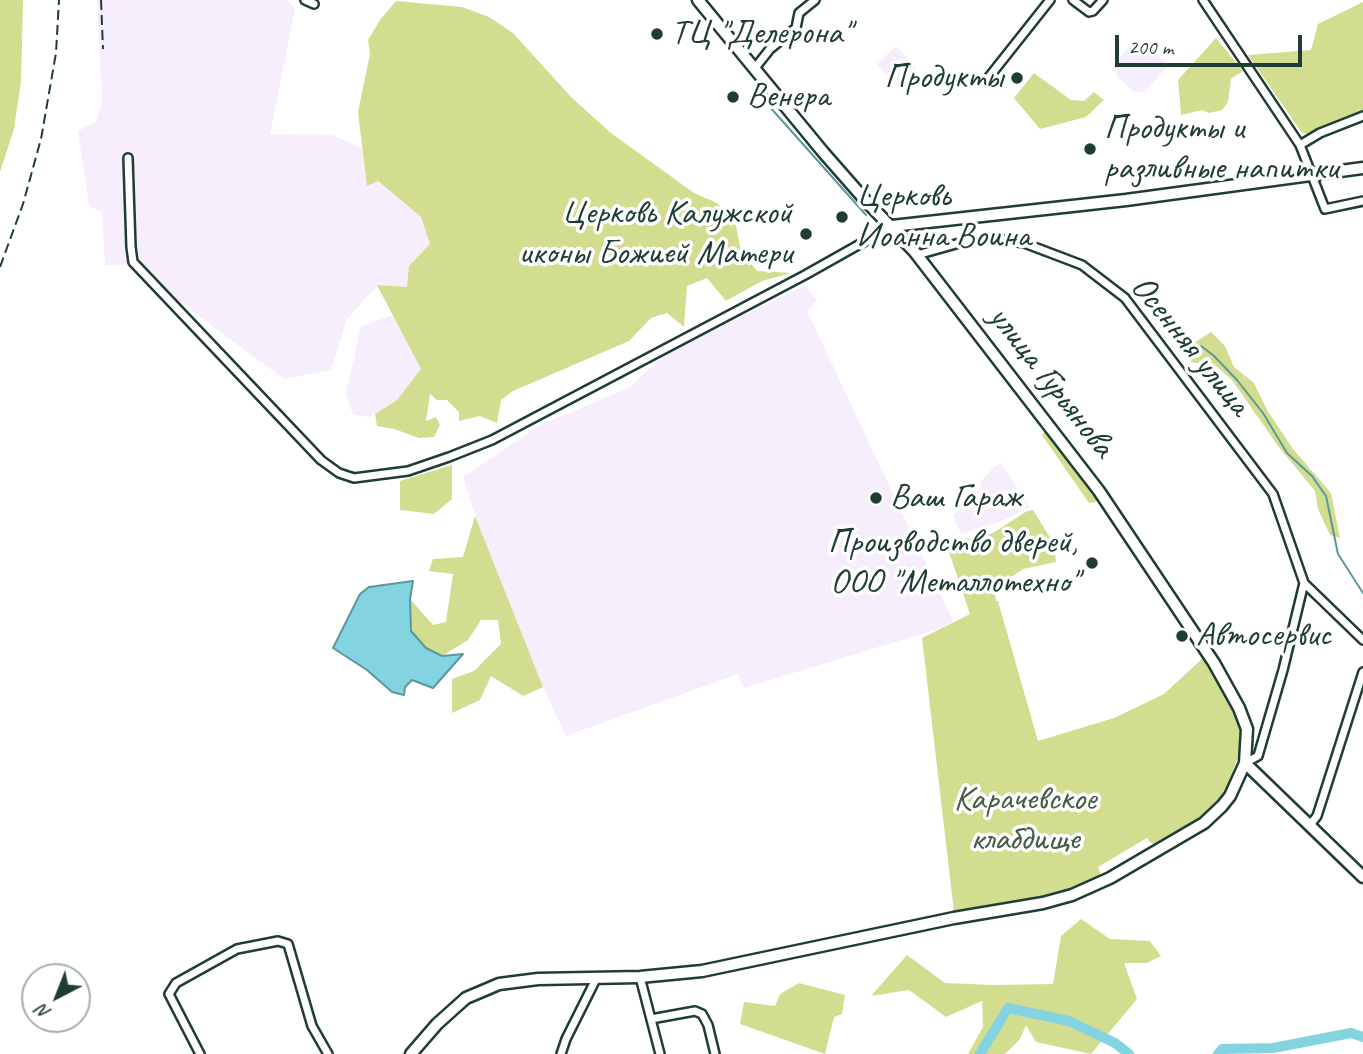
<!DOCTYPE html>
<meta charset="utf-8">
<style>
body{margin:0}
#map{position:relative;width:1363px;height:1054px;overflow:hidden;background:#fff;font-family:Caveat,sans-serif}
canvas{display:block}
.north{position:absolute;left:21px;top:963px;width:70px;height:70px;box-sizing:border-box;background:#fff;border:2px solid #a5b1ae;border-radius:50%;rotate:222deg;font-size:19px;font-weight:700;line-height:28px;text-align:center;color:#1f3d34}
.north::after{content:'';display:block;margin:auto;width:24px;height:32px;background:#1f3d34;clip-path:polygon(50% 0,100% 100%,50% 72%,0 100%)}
.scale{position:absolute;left:1115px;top:35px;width:187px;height:32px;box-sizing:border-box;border:4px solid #1f3d34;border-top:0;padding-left:9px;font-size:21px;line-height:24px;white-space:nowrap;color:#1f3d34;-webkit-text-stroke:5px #fff;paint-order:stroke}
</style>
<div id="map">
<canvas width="1363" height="1054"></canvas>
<div class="north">N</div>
<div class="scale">200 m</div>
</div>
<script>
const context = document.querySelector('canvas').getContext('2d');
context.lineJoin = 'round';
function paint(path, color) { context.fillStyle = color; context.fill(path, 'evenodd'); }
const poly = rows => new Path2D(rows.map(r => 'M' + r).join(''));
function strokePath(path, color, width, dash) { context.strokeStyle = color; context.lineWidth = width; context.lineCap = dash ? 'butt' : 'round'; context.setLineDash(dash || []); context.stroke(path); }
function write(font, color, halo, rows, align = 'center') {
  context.font = font + ' Caveat,sans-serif'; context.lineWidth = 7; context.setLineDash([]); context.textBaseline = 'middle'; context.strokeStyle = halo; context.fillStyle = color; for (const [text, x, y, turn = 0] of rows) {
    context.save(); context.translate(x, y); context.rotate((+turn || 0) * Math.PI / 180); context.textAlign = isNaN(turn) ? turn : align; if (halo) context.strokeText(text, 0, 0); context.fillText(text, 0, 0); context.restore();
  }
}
paint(poly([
 [97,0,286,0,295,8,270,134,332,135,362,148,367,185,377,181,421,217,430,244,409,266,408,287,377,286,347,319,331,370,284,379,172,296,137,264,105,265,102,212,89,206,78,131,96,121,102,105],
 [1141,42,1169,65,1144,92,1135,92,1118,78,1114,64,1132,43],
 [896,46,915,66,916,69,907,78,894,78,885,73,877,64],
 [805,285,817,301,807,311,953,621,941,628,744,688,738,674,566,736,543,687,475,516,463,477,540,425,629,388,665,354],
 [393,315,421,369,397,400,370,417,353,415,346,394,361,326],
 [1001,463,1030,507,1002,521,961,534,953,515,980,489,981,481,993,468]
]), '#f6eefc');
paint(poly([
 [0,0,23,0,21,81,14,129,0,172],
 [396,1,462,7,489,17,513,33,571,97,611,133,694,193,717,203,736,226,741,251,757,271,791,273,762,281,726,301,707,278,687,286,684,327,667,313,651,318,629,341,513,391,501,400,497,423,480,416,459,421,459,412,447,400,437,400,430,394,426,421,436,417,440,425,434,437,419,438,394,429,377,426,375,414,397,400,421,369,377,285,407,287,409,266,430,244,421,217,378,181,367,186,358,112,370,54,368,40,380,20],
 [1363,2,1363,111,1310,134,1302,133,1248,55,1311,50,1318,24],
 [1216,38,1243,71,1231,79,1228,102,1222,110,1209,113,1202,110,1181,115,1178,80],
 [1034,73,1071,100,1084,101,1094,92,1104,100,1086,117,1040,129,1014,98],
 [1211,332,1225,346,1234,367,1254,383,1267,410,1293,449,1331,493,1340,538,1330,535,1318,509,1315,491,1278,446,1232,380,1216,366,1191,362,1183,350],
 [1045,430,1050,434,1098,495,1096,502,1089,503,1042,435],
 [452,465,452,499,434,514,400,510,400,481],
 [1033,510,1054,544,1056,562,1023,569,995,588,996,601,998,601,1038,741,1114,718,1164,694,1203,658,1239,718,1240,731,1238,757,1227,787,1217,802,1203,816,1157,844,1151,843,1147,838,1098,867,1101,875,1075,889,1035,899,954,912,922,638,970,614,946,543,993,533,1027,511],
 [475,516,543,687,523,696,491,676,480,700,452,713,452,679,474,671,501,644,498,620,481,620,468,640,442,656,426,648,410,631,410,599,433,625,446,622,453,574,429,571,433,559,463,557],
 [1081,919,1110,939,1150,941,1161,956,1147,963,1124,963,1137,999,1091,1054,1036,1042,1026,1025,1020,1039,1005,1054,968,1054,983,1027,982,1001,946,1017,909,990,871,996,907,955,945,983,993,985,1053,984,1061,936],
 [799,983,845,995,842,1014,834,1017,825,1054,740,1024,744,1002,775,1006,780,994]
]), '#d2dd90');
const water = poly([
 [413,581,410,599,411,631,426,648,442,656,463,654,433,688,412,680,405,687,404,695,392,692,367,670,333,648,360,594,369,587,413,581]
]);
paint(water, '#84d3e1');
strokePath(water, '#5c979c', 2);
strokePath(poly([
 [761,97,866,215],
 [1201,346,1213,355,1237,380,1263,413,1287,453,1312,476,1326,496,1338,554,1363,593]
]), '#5c979c', 2);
strokePath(poly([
 [980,1054,1008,1008,1069,1021,1115,1043,1129,1054],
 [1218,1054,1222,1049,1273,1048,1351,1033,1363,1037]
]), '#84d3e1', 10);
const street = poly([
 [305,0,314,4],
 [1073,0,1089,12,1093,11,1103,0],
 [1203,0,1300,145,1325,209,1363,201],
 [755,68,770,49,796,28,799,13,815,0],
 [989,77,1050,0],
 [1300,145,1320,133,1363,116],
 [128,158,131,247,133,262,321,460,339,473,354,478,408,471,449,457,492,440,805,275,892,226],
 [917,255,963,242,997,239,1024,243,1082,265,1125,298,1273,494,1304,583,1363,640],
 [1245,763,1258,756,1283,670,1304,583],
 [1309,826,1317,816,1363,672],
 [640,977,660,1054],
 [651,1019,695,1011,702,1014,708,1025,715,1054],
 [200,1054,169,994,176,983,237,949,278,941,288,944,312,1026,328,1054],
 [561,1054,566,1039,597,977]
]);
const secondary = poly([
 [892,226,1126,200,1363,168],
 [1245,763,1363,877],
 [411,1054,437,1024,466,998,499,984,538,979,640,977,702,971,954,918,1043,903,1072,895,1110,878,1204,823,1222,806,1230,796,1245,763,1247,729,1239,708,1214,663,1099,491,914,251,866,201,823,152,698,0]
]);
strokePath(street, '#1f3d34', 12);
strokePath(secondary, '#1f3d34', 15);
strokePath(street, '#fff', 7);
strokePath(secondary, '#fff', 10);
strokePath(poly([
 [101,0,103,49],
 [0,267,23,204,41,139,56,53,59,0]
]), '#1f3d34', 2, [10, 5]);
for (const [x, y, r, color] of [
 [657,34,7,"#1f3d34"],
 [1017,78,7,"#1f3d34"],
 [733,97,7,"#1f3d34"],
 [1090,149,7,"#1f3d34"],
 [842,217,7,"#1f3d34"],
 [806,234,7,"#1f3d34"],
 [876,498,7,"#1f3d34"],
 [1092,563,7,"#1f3d34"],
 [1182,636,7,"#1f3d34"]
]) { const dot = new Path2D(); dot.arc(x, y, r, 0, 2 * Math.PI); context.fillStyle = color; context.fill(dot); strokePath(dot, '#fff', 2.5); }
write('35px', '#1f3d34', '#fff', [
 ["ТЦ \"Делерона\"",671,34],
 ["Продукты",1003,78,"right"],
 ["Венера",747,97],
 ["Продукты и",1104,129],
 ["разливные напитки",1104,169],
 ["Церковь",856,197],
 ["Иоанна Воина",856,237],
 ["Церковь Калужской",792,214,"right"],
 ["иконы Божией Матери",792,254,"right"],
 ["Ваш Гараж",890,498],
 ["Производство дверей,",1078,543,"right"],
 ["ООО \"Металлотехно\"",1078,583,"right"],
 ["Автосервис",1196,636]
], 'left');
write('35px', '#1f3d34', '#fff', [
 ["Осенняя улица",1190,346,51],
 ["улица Гурьянова",1051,382,52]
]);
write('35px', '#435d46', '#fff', [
 ["Карачевское",1025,800],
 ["клабдище",1025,840]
]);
</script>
